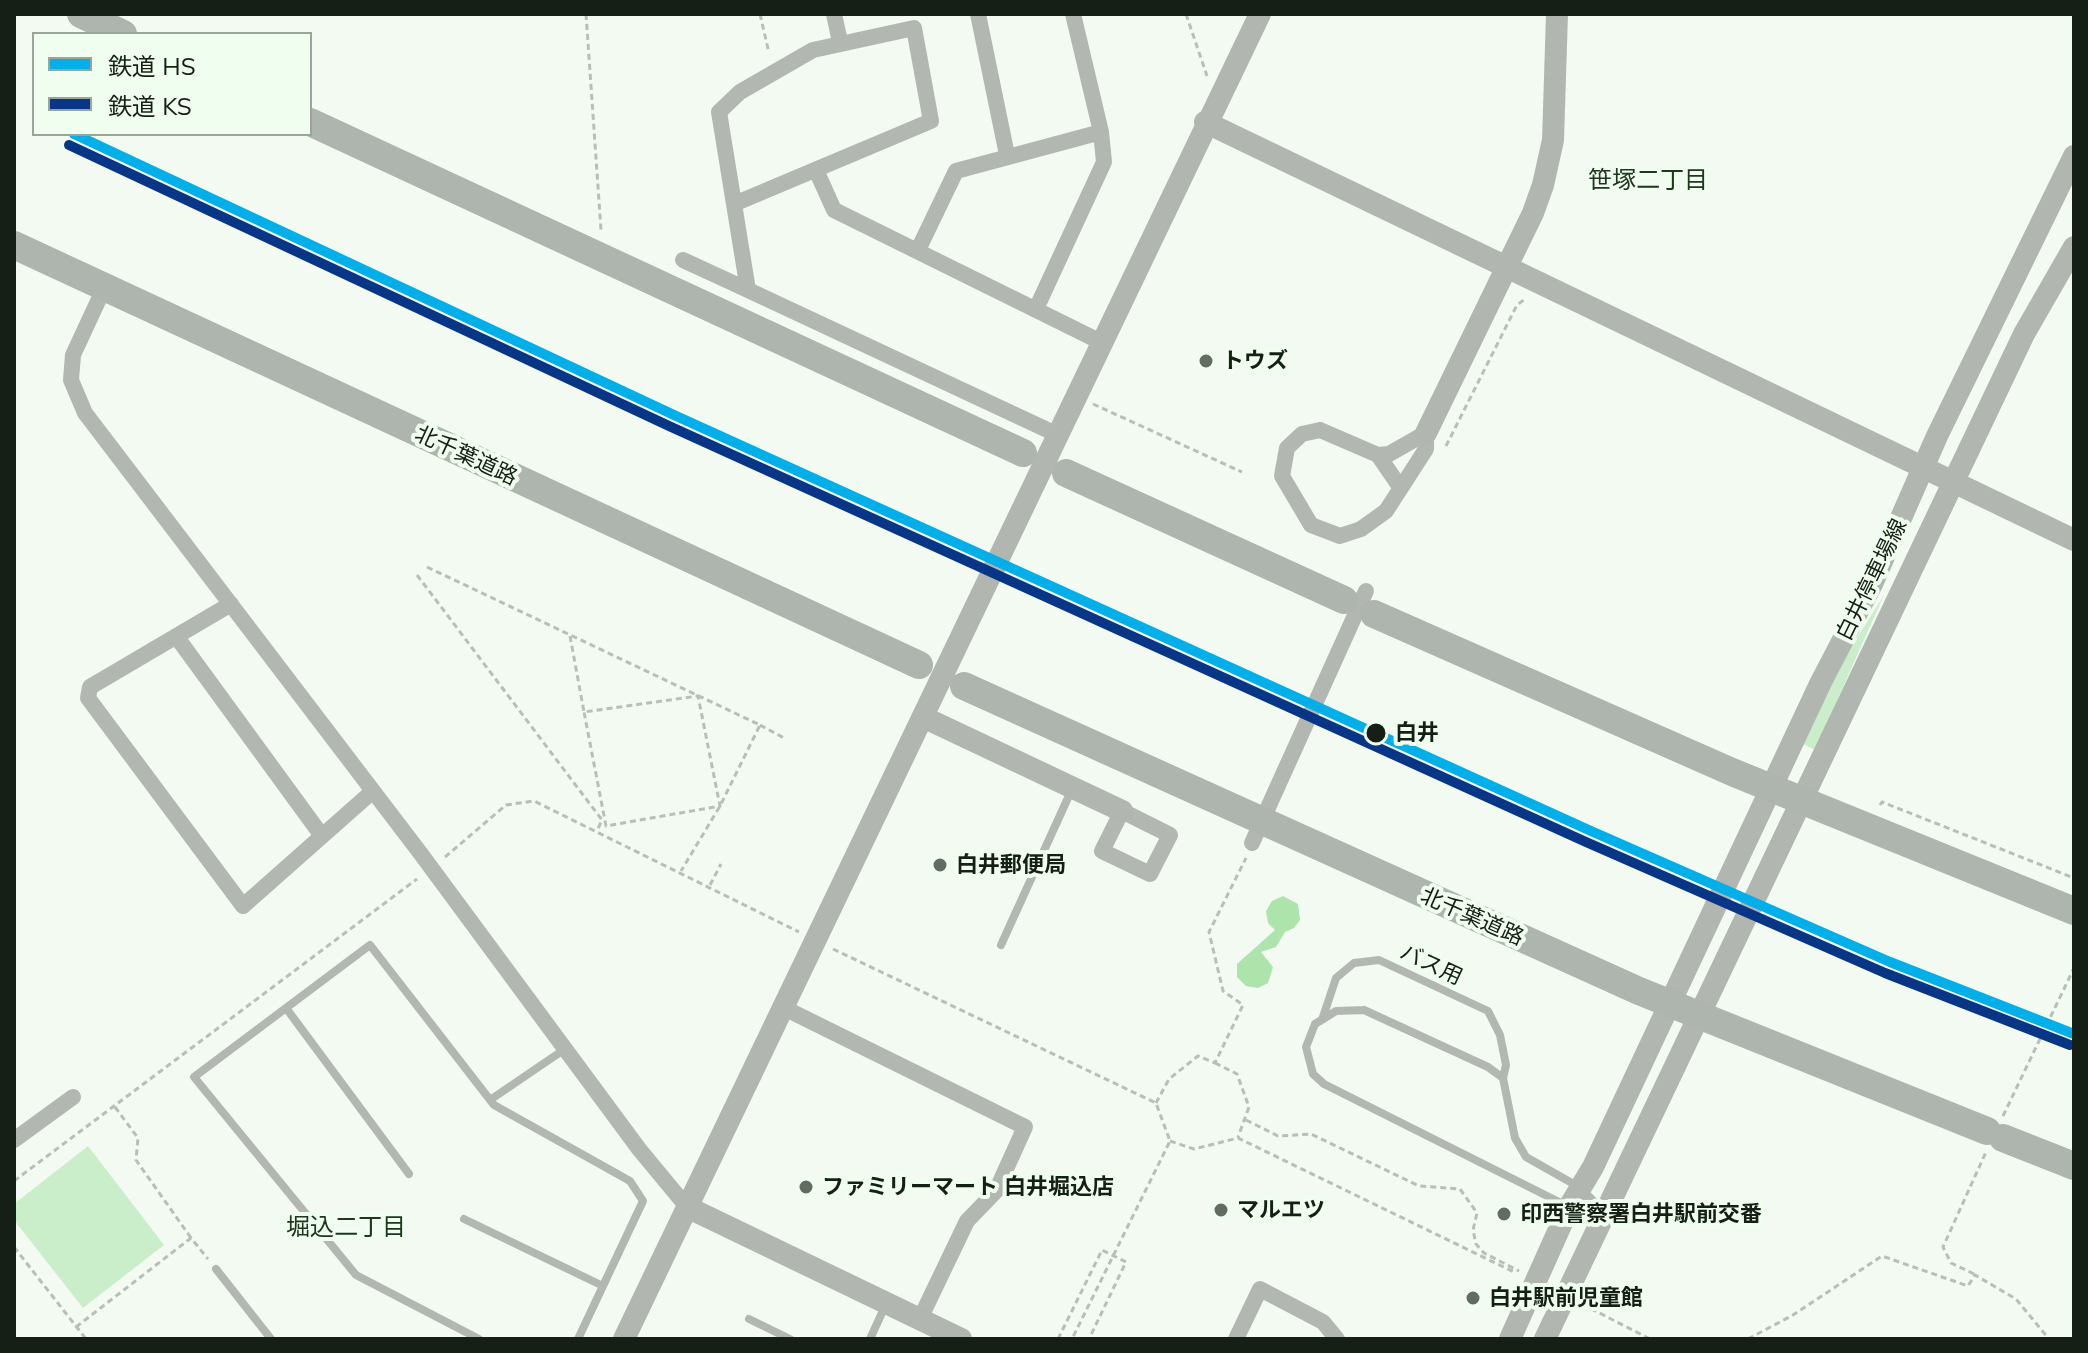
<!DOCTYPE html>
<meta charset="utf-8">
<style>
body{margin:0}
#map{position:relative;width:2088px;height:1353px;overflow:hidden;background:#f2faf2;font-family:Mulish,"Noto Sans JP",sans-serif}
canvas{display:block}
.frame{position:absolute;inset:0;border:16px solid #161f15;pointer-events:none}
.legend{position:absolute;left:32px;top:32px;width:280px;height:104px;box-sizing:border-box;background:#effeef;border:2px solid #98a598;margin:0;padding:10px 14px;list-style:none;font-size:24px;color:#161f15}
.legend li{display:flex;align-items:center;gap:16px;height:40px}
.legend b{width:40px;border:2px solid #98a598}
</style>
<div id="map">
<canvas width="2088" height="1353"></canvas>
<div class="frame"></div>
<ul class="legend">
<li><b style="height:10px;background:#02afe8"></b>鉄道 HS</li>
<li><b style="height:10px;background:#073686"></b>鉄道 KS</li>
</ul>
</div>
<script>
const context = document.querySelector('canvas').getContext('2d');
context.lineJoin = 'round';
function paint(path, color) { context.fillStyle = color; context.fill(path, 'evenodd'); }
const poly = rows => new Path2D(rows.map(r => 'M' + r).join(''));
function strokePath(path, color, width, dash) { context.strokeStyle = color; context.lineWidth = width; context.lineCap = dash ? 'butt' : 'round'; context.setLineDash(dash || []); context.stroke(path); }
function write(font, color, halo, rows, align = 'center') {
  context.font = font + ' Mulish,"Noto Sans JP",sans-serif'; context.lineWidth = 8; context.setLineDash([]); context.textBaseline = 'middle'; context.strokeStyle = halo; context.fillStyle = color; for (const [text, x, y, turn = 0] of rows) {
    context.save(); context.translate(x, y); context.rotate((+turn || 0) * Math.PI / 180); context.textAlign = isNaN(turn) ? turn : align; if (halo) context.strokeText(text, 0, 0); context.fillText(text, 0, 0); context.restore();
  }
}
paint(poly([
 [1884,595,1815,750,1801,743,1828,684],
 [88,1146,164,1245,83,1308,14,1220,14,1204]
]), '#caeeca');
paint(poly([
 [1283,896,1298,904,1300,920,1294,928,1285,932,1276,947,1261,952,1273,967,1268,983,1258,988,1246,986,1237,977,1237,964,1275,930,1268,923,1266,911,1272,901]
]), '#ade4ac');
strokePath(poly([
 [586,14,601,230],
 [760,14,769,53],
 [1186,14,1207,76],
 [1093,404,1242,472],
 [1446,446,1517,305,1525,299],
 [427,567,760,725,720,806,681,871],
 [417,575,602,820,597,831],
 [570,636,584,712,698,696,720,806,606,826,584,712],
 [760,725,786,739],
 [1880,805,1882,802,2074,878],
 [445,857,506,805,534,801,799,932],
 [710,885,721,864],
 [833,949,1156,1103,1170,1141,1072,1339],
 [1215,1063,1237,1074,1249,1107,1238,1137],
 [1156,1103,1169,1079,1198,1056,1215,1063,1243,1005,1223,991,1209,932,1246,858],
 [115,1107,138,1138,136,1160,191,1238],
 [2003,1116,2074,968],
 [1246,1120,1278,1136,1311,1134,1419,1186,1460,1189,1477,1213,1473,1230,1476,1244,1484,1253,1519,1271],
 [1170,1141,1194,1149,1238,1138,1516,1273],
 [14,1181,417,879],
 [14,1247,86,1339],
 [1974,1274,1951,1263,1943,1247,1986,1152],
 [1582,1304,1650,1339],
 [76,1327,191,1238,208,1259],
 [1058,1339,1102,1250,1126,1262,1089,1339],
 [1748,1339,1793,1315,1882,1256,1968,1286,1975,1275,2016,1299,2049,1339]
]), '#b8beb8', 3, [6, 4]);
strokePath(poly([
 [1001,945,1072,789],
 [286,1008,409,1174],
 [1364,1010,1488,1067,1503,1078,1515,1138,1526,1157,1579,1187,1606,1213,1569,1207,1324,1084,1313,1074,1306,1047,1315,1024,1336,1011,1364,1010],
 [1322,1020,1336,978,1354,963,1379,960,1488,1011,1500,1035,1506,1065,1503,1078],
 [490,1100,565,1049],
 [464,1219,603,1286],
 [216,1269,271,1339],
 [749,1319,790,1339],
 [479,1339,356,1275,194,1077,370,945,494,1105,630,1181,643,1201,578,1339],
 [870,1339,886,1304]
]), '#b2b7b2', 8);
strokePath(poly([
 [834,14,840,42],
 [978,14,1007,155],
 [1073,14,1101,132],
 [816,170,834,210,1101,342],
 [734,204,931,121,914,28,813,50,740,92,719,112,734,204,748,290,1056,434],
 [918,250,956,171,1101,132,1104,162,1036,309],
 [683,260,748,290],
 [105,286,73,355,71,380,85,413,421,854,639,1149,687,1207],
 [1320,430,1378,455,1389,454,1426,433,1426,449,1386,511,1361,529,1340,536,1311,525,1282,476,1287,448,1302,434,1320,430],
 [1378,455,1400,487],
 [231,604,90,687,88,698,243,906,373,791],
 [176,636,322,836],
 [1122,811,1170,835,1150,874,1102,851,1122,811],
 [1252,843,1366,591],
 [782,1007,1025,1127,996,1191,967,1221,920,1319],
 [14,1140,73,1097],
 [1236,1339,1260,1289,1323,1322,1337,1339]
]), '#b2b7b2', 16);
strokePath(poly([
 [1205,122,2074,540],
 [1426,433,1533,213,1543,185,1553,140,1557,14],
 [923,717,1122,811],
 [687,1207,961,1339],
 [624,1339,1260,14],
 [1510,1339,1569,1207,1593,1167,1821,682,1872,584,1937,436,2074,156],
 [1545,1339,2024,334,2074,247]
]), '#b1b6b1', 22);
strokePath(poly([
 [81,14,123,34],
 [310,122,1023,453],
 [14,245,919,665],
 [1066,473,1344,600],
 [1374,614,1732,772,2074,911],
 [964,686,1639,991,1987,1131],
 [2003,1138,2074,1166]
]), '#aeb4ae', 28);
strokePath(poly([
 [74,134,674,415,1591,831,1890,962,2074,1034]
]), '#02afe8', 10);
strokePath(poly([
 [69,145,669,426,1586,842,1885,973,2070,1045]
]), '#073686', 10);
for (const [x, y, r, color] of [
 [1206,361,8,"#636c62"],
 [1376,733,11,"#161f15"],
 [940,865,8,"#636c62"],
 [806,1187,8,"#636c62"],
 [1221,1210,8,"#636c62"],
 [1504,1214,8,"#636c62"],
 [1473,1298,8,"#636c62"]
]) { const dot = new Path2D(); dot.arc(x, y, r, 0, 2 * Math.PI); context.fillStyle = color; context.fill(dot); strokePath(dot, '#effeef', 3); }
write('bold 22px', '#161f15', '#effeef', [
 ["トウズ",1222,361],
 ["白井郵便局",956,865],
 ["ファミリーマート 白井堀込店",822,1187],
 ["マルエツ",1237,1210],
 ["印西警察署白井駅前交番",1520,1214],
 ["白井駅前児童館",1489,1298]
], 'left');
write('22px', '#161f15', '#effeef', [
 ["北千葉道路",466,456,25],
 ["白井停車場線",1872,580,-64],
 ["北千葉道路",1472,917,24],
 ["バス用",1431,965,25]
]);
write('bold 22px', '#161f15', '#effeef', [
 ["白井",1395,733]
], 'left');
write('24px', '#213521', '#effeef', [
 ["笹塚二丁目",1648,181],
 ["堀込二丁目",346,1228]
]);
</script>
